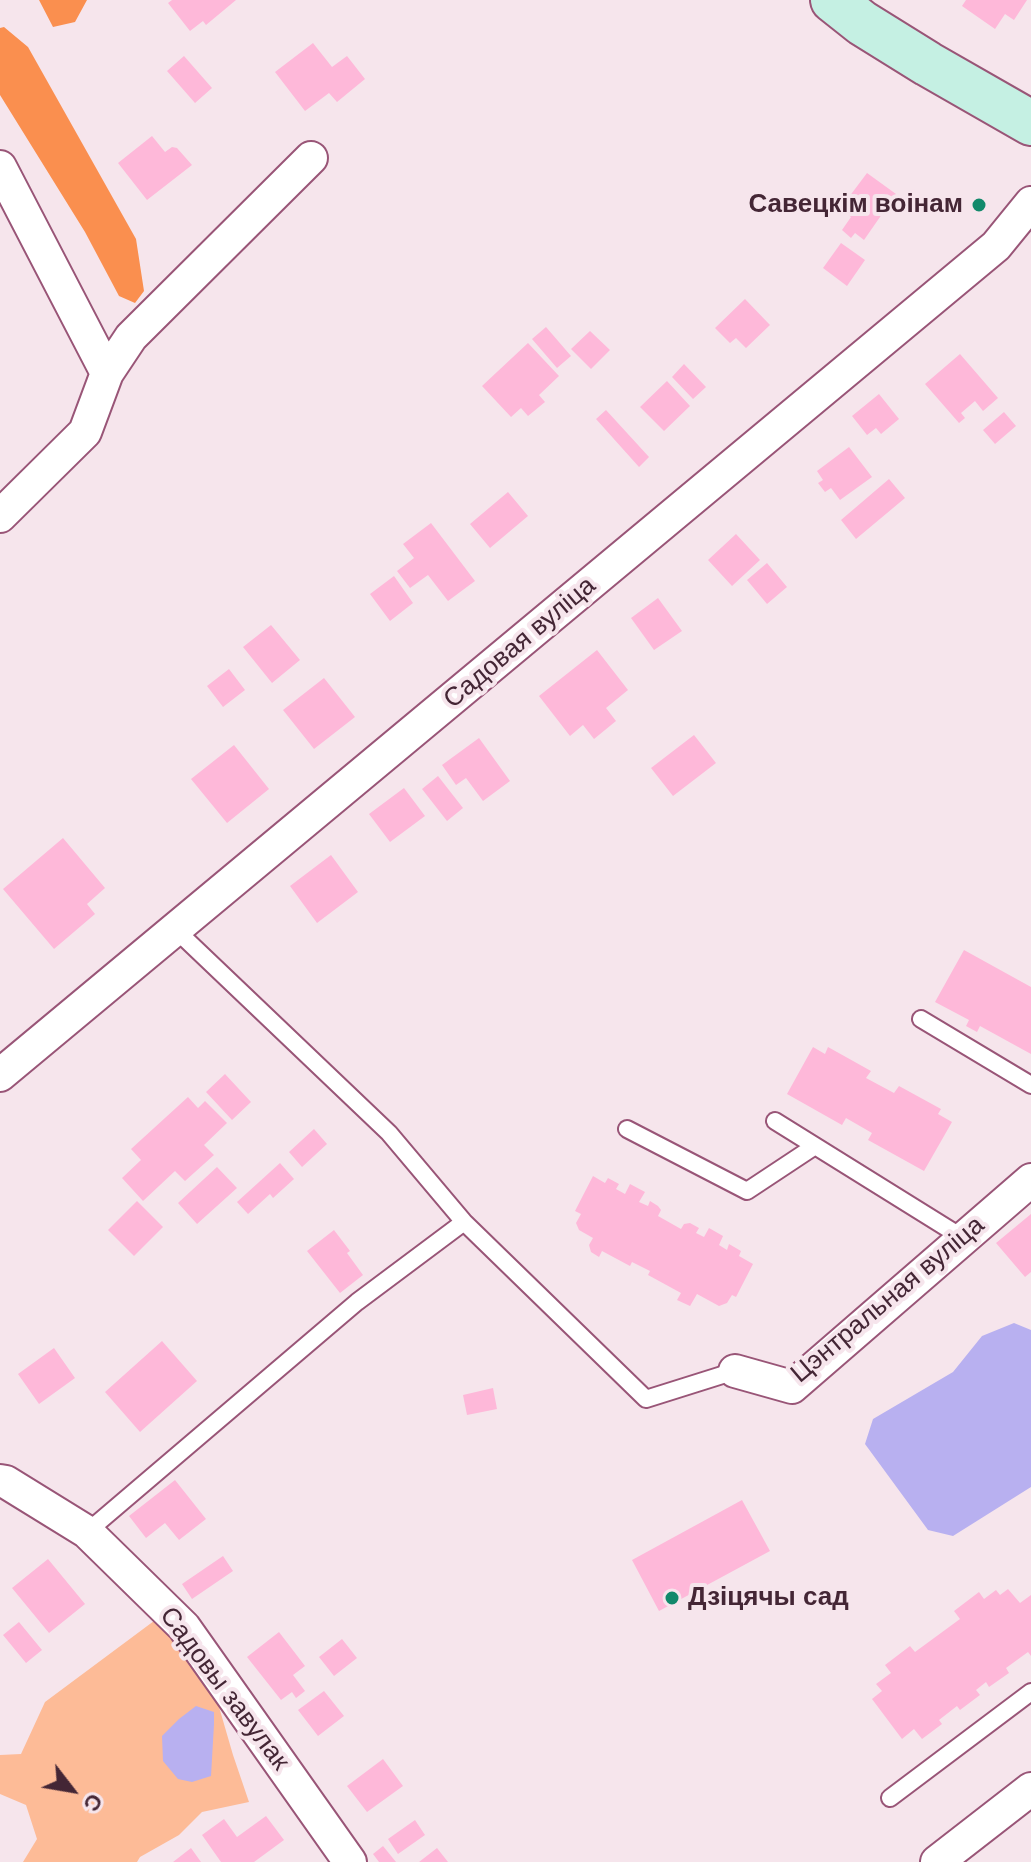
<!DOCTYPE html>
<meta charset="utf-8">
<style>
body{margin:0}
#map{position:relative;width:1031px;height:1862px;overflow:hidden;background:#f6e5ec;font-family:Helvetica,sans-serif}
canvas{display:block}
.north{position:absolute;left:32px;top:1750px;width:80px;height:80px;-webkit-text-stroke:6px #f6e5ec;paint-order:stroke;rotate:121deg;font-size:22px;font-weight:700;line-height:32px;text-align:center;color:#442635}
.north::after{content:'';display:block;margin:auto;width:28px;height:36px;background:#442635;clip-path:polygon(50% 0,100% 100%,50% 72%,0 100%)}
</style>
<div id="map">
<canvas width="1031" height="1862"></canvas>
<div class="north">С</div>
</div>
<script>
const context = document.querySelector('canvas').getContext('2d');
context.lineJoin = 'round';
function paint(path, color) { context.fillStyle = color; context.fill(path, 'evenodd'); }
const poly = rows => new Path2D(rows.map(r => 'M' + r).join(''));
function strokePath(path, color, width, dash) { context.strokeStyle = color; context.lineWidth = width; context.lineCap = dash ? 'butt' : 'round'; context.setLineDash(dash || []); context.stroke(path); }
function write(font, color, halo, rows, align = 'center') {
  context.font = font + ' Helvetica,sans-serif'; context.lineWidth = 8; context.setLineDash([]); context.textBaseline = 'middle'; context.strokeStyle = halo; context.fillStyle = color; for (const [text, x, y, turn = 0] of rows) {
    context.save(); context.translate(x, y); context.rotate((+turn || 0) * Math.PI / 180); context.textAlign = isNaN(turn) ? turn : align; if (halo) context.strokeText(text, 0, 0); context.fillText(text, 0, 0); context.restore();
  }
}
paint(poly([
 [162,1615,208,1669,233,1755,249,1802,202,1812,179,1835,140,1857,137,1862,23,1862,37,1839,26,1805,0,1794,0,1755,21,1754,45,1702]
]), '#fdbb97');
paint(poly([
 [39,0,87,0,75,22,53,27],
 [4,27,28,47,136,239,144,291,135,303,119,296,85,232,0,95,0,28]
]), '#fa8f4f');
paint(poly([
 [1014,1323,1031,1330,1031,1487,953,1536,928,1530,865,1444,873,1419,953,1372,982,1336],
 [196,1706,214,1712,214,1724,211,1776,192,1782,178,1779,163,1761,162,1736,179,1719]
]), '#b8b0f0');
paint(poly([
 [172,0,236,0,206,25,203,21,190,31,168,3],
 [966,0,1027,0,1014,20,1005,14,995,29,962,6],
 [313,43,332,67,347,56,365,79,337,102,329,93,305,111,275,72],
 [184,56,212,88,195,103,167,71],
 [152,136,165,152,172,147,177,148,192,165,147,200,118,163],
 [867,173,896,194,864,240,855,233,851,238,842,230,851,217,840,209],
 [841,243,865,260,847,286,823,268],
 [745,299,770,325,746,348,736,338,730,343,715,328],
 [546,327,571,356,557,368,532,339],
 [590,331,610,350,591,369,571,349],
 [528,343,559,376,539,395,545,402,528,416,521,408,511,417,482,386],
 [960,354,998,398,983,411,975,401,961,413,965,418,959,423,925,384],
 [684,364,706,387,693,399,672,377],
 [667,381,690,406,664,431,640,407],
 [879,394,899,419,881,434,876,428,867,435,852,416],
 [606,410,649,457,639,467,596,419],
 [1004,412,1016,426,995,444,983,430],
 [849,447,872,477,840,500,831,488,825,492,818,483,823,480,817,471],
 [889,479,905,498,856,539,841,520],
 [508,492,528,516,490,548,470,524],
 [431,523,475,581,448,601,428,575,410,588,397,571,414,558,403,544],
 [736,534,760,560,732,586,708,560],
 [767,563,787,587,767,604,747,580],
 [394,576,413,603,390,621,370,594],
 [658,598,682,631,654,650,631,618],
 [271,625,300,660,272,683,243,647],
 [597,650,628,690,606,708,616,721,594,739,583,725,570,736,539,696],
 [229,669,245,690,223,707,207,686],
 [324,678,355,717,314,749,283,710],
 [694,735,716,763,673,796,651,768],
 [479,738,510,781,483,801,466,778,456,785,442,765],
 [234,745,269,789,227,823,191,779],
 [438,776,463,808,447,821,422,789],
 [404,788,425,816,390,842,369,814],
 [63,838,105,888,87,904,95,914,54,949,3,889],
 [331,855,358,892,317,923,290,886],
 [964,950,1031,987,1031,1054,980,1026,977,1032,966,1026,969,1020,935,1002],
 [813,1047,825,1054,828,1047,871,1071,866,1078,894,1093,899,1086,941,1109,938,1114,952,1122,924,1171,868,1140,872,1133,846,1118,842,1125,787,1094],
 [225,1074,251,1102,232,1120,206,1092],
 [188,1097,198,1108,205,1101,227,1123,204,1145,214,1155,185,1181,175,1171,143,1201,122,1178,141,1160,131,1149],
 [314,1129,327,1144,302,1167,289,1152],
 [280,1163,294,1179,273,1198,270,1194,248,1214,237,1202],
 [217,1167,237,1188,197,1224,178,1203],
 [593,1176,605,1183,608,1178,619,1184,616,1189,625,1194,630,1184,645,1192,639,1202,648,1206,650,1201,658,1206,661,1210,658,1216,681,1229,684,1224,690,1223,699,1228,696,1233,704,1237,709,1228,723,1236,719,1245,727,1250,729,1244,741,1251,739,1256,753,1264,736,1297,732,1295,727,1303,719,1306,697,1294,690,1306,677,1300,681,1293,648,1275,650,1271,632,1262,630,1266,602,1251,599,1257,591,1252,589,1245,593,1238,579,1230,576,1223,581,1214,575,1211],
 [137,1201,163,1227,134,1256,108,1230],
 [1031,1214,1031,1272,1025,1277,996,1243],
 [334,1230,350,1251,347,1253,363,1275,340,1293,307,1251],
 [162,1341,197,1381,140,1432,105,1392],
 [54,1348,75,1378,39,1404,18,1374],
 [493,1388,497,1409,467,1415,463,1395],
 [175,1480,206,1519,179,1540,165,1523,146,1538,129,1516],
 [742,1500,770,1551,659,1611,632,1560],
 [223,1556,233,1571,192,1599,182,1584],
 [48,1559,85,1604,49,1633,12,1588],
 [1008,1589,1020,1603,1031,1595,1031,1656,1028,1652,1006,1668,1009,1673,989,1687,986,1682,976,1690,980,1695,960,1710,957,1706,939,1720,942,1724,922,1739,914,1729,902,1739,872,1699,882,1691,876,1684,891,1673,885,1665,910,1646,915,1652,960,1619,954,1611,979,1592,984,1599,996,1590,1000,1595],
 [19,1622,42,1650,26,1663,3,1635],
 [279,1632,305,1666,293,1675,305,1691,296,1698,292,1692,281,1700,247,1657],
 [342,1639,357,1658,334,1676,319,1657],
 [324,1691,344,1716,318,1736,298,1710],
 [383,1759,403,1786,367,1812,347,1786],
 [266,1816,284,1840,254,1862,221,1862,202,1835,224,1819,237,1837],
 [415,1820,425,1835,398,1854,388,1839],
 [383,1846,396,1862,379,1862,373,1854],
 [191,1848,201,1862,173,1862],
 [437,1848,448,1862,419,1862]
]), '#feb8d9');
const lane = poly([
 [176,930,389,1133,464,1222],
 [921,1019,1031,1085],
 [775,1121,963,1238],
 [627,1129,747,1191,815,1146],
 [87,1532,357,1302,464,1222,646,1399,735,1371],
 [890,1798,1031,1692]
]);
const street = poly([
 [0,167,107,373],
 [0,516,85,432,107,373,131,337,311,158],
 [0,1075,996,246,1031,203],
 [735,1371,792,1387,1031,1180],
 [0,1481,6,1482,87,1532,184,1627,350,1862],
 [937,1862,1031,1789]
]);
const secondary = poly([
 [833,0,862,23,928,64,1031,123]
]);
strokePath(lane, '#957', 20);
strokePath(street, '#957', 36);
strokePath(secondary, '#957', 48);
strokePath(lane, '#fff', 16);
strokePath(street, '#fff', 32);
strokePath(secondary, '#c5f0e3', 44);
for (const [x, y, r, color] of [
 [979,205,8,"#12896b"],
 [672,1598,8,"#12896b"]
]) { const dot = new Path2D(); dot.arc(x, y, r, 0, 2 * Math.PI); context.fillStyle = color; context.fill(dot); strokePath(dot, '#f6e5ec', 3); }
write('bold 26px', '#442635', '#f6e5ec', [
 ["Савецкім воінам",963,205],
 ["Дзіцячы сад",688,1598,"left"]
], 'right');
write('26px', '#442635', '#f6e5ec', [
 ["Садовая вуліца",520,643,-40],
 ["Цэнтральная вуліца",888,1300,-40],
 ["Садовы завулак",224,1689,53]
]);
</script>
